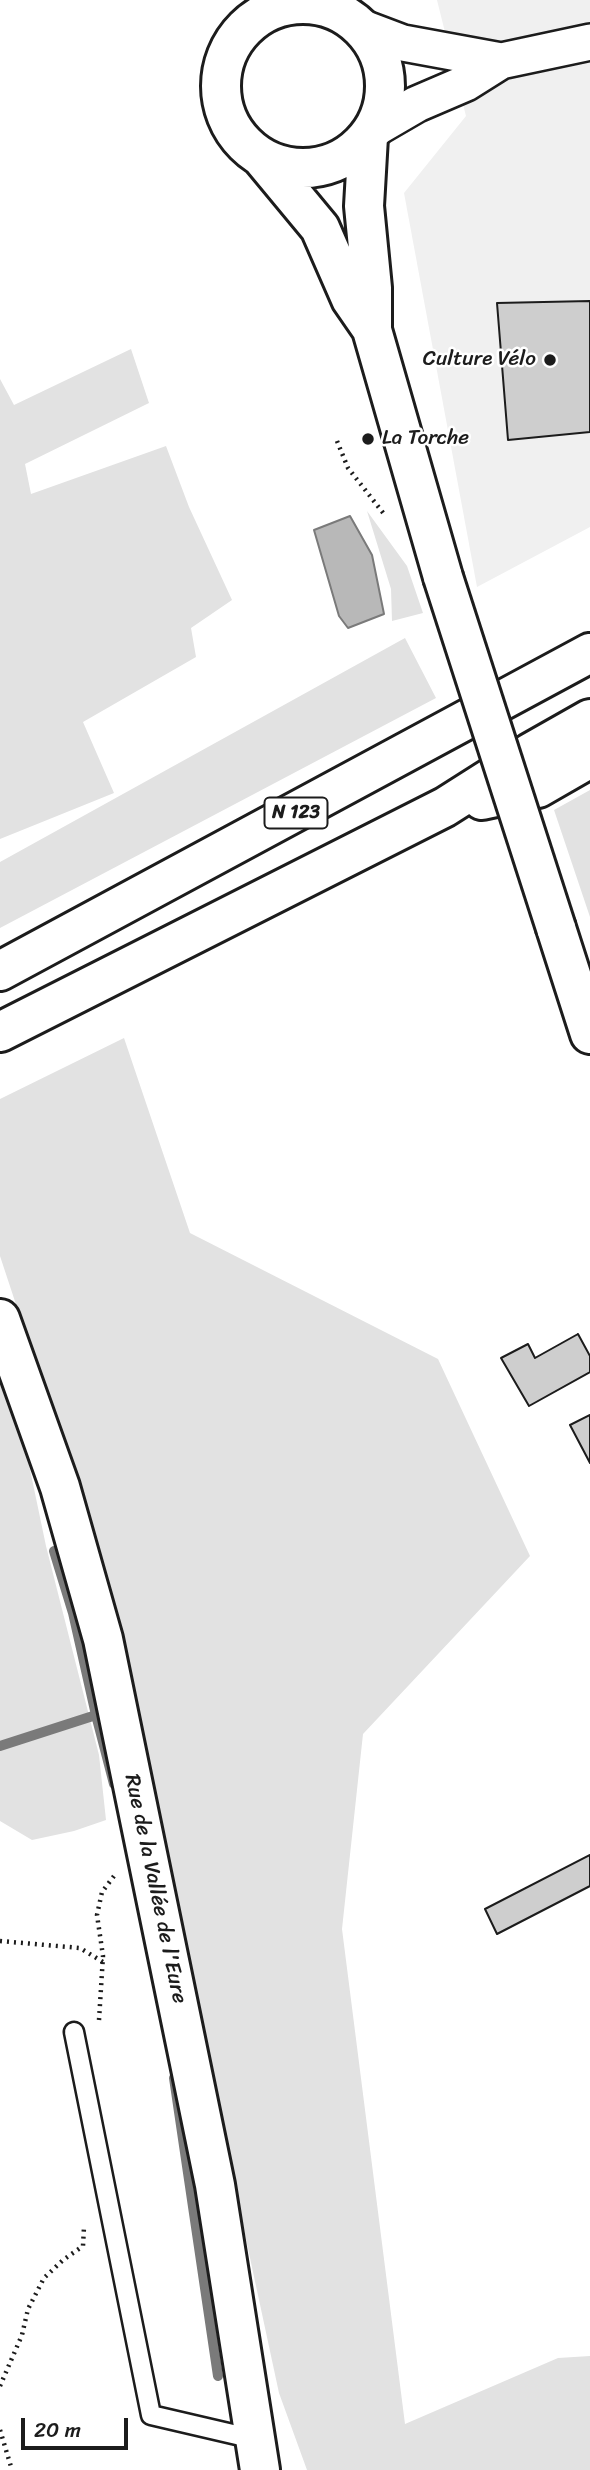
<!DOCTYPE html>
<meta charset="utf-8">
<style>
body{margin:0}
#map{position:relative;width:590px;height:2470px;overflow:hidden;background:#fff;font-family:Sriracha,sans-serif}
canvas{display:block}
.scale{position:absolute;left:21px;top:2418px;width:107px;height:32px;box-sizing:border-box;border:4px solid #1c1c1c;border-top:0;padding-left:9px;font-size:21px;line-height:24px;white-space:nowrap;color:#1c1c1c;-webkit-text-stroke:5px #fff;paint-order:stroke}
</style>
<div id="map">
<canvas width="590" height="2470"></canvas>
<div class="scale">20 m</div>
</div>
<script>
const context = document.querySelector('canvas').getContext('2d');
context.lineJoin = 'round';
function paint(path, color) { context.fillStyle = color; context.fill(path, 'evenodd'); }
const poly = rows => new Path2D(rows.map(r => 'M' + r).join(''));
function strokePath(path, color, width, dash) { context.strokeStyle = color; context.lineWidth = width; context.lineCap = dash ? 'butt' : 'round'; context.setLineDash(dash || []); context.stroke(path); }
function write(font, color, halo, rows, align = 'center') {
  context.font = font + ' Sriracha,sans-serif'; context.lineWidth = 5; context.setLineDash([]); context.textBaseline = 'middle'; context.strokeStyle = halo; context.fillStyle = color; for (const [text, x, y, turn = 0] of rows) {
    context.save(); context.translate(x, y); context.rotate((+turn || 0) * Math.PI / 180); context.textAlign = isNaN(turn) ? turn : align; if (halo) context.strokeText(text, 0, 0); context.fillText(text, 0, 0); context.restore();
  }
}
paint(poly([
 [437,0,590,0,590,527,477,587,404,193,466,116]
]), '#f0f0f0');
paint(poly([
 [131,349,149,403,25,464,31,494,166,446,189,507,232,600,191,628,196,657,83,722,114,793,0,839,0,379,14,405],
 [367,511,407,566,423,613,392,621,391,589],
 [405,638,436,698,0,928,0,862],
 [590,790,590,917,554,810],
 [124,1038,190,1233,438,1359,530,1556,363,1734,342,1929,405,2424,558,2358,590,2356,590,2470,307,2470,279,2393,100,1559,0,1256,0,1099],
 [0,1380,23,1436,46,1546,99,1755,106,1820,74,1831,32,1840,0,1821]
]), '#e2e2e2');
const water = poly([
 [350,516,372,555,384,614,348,628,339,616,314,530,350,516]
]);
paint(water, '#b8b8b8');
strokePath(water, '#7a7a7a', 2);
strokePath(poly([
 [54,1551,73,1613,96,1715],
 [0,1746,96,1715,114,1784],
 [174,2078,218,2376]
]), '#7a7a7a', 10);
const building = poly([
 [590,301,590,432,508,440,497,303,590,301],
 [578,1334,590,1356,590,1372,529,1406,501,1358,528,1344,535,1358,578,1334],
 [590,1415,590,1463,570,1425,590,1415],
 [590,1855,590,1886,497,1934,485,1909,590,1855]
]);
paint(building, '#cecece');
strokePath(building, '#1c1c1c', 2);
const service = poly([
 [74,2032,151,2415,254,2439]
]);
const minor = poly([
 [358,26,403,43,501,61,590,42],
 [374,129,417,104,466,83,501,61]
]);
const tertiary = poly([
 '221 86a82 82 0 1 1 164 0a82 82 0 1 1-164 0Z',
 [368,137,364,206,372,288,372,330,443,577],
 [262,158,320,228,351,299,371,328],
 [556,928,590,1034],
 [0,1319,60,1487,103,1639,215,2185,260,2470]
]);
const primary = poly([
 [482,800,538,788,590,758],
 [0,971,590,653],
 [0,1032,445,807,530,753,590,719]
]);
strokePath(service, '#1c1c1c', 23);
strokePath(minor, '#1c1c1c', 40);
strokePath(tertiary, '#1c1c1c', 44);
strokePath(primary, '#1c1c1c', 44);
strokePath(poly([
 [337,441,348,468,384,514],
 [0,1941,80,1948,103,1962],
 [99,2020,103,1956,97,1915,102,1892,114,1876],
 [0,2386,22,2335,28,2309,44,2278,63,2260,83,2246,84,2227],
 [0,2430,12,2470]
]), '#1c1c1c', 4.5, [2, 5]);
strokePath(service, '#fff', 18);
strokePath(minor, '#fff', 35);
strokePath(tertiary, '#fff', 38);
strokePath(primary, '#fff', 38);
const tertiaryBridge = poly([
 [443,577,556,928]
]);
strokePath(tertiaryBridge, '#1c1c1c', 44, []);
strokePath(tertiaryBridge, '#fff', 38);
for (const [x, y, r, color] of [
 [550,360,7,"#1c1c1c"],
 [368,439,7,"#1c1c1c"]
]) { const dot = new Path2D(); dot.arc(x, y, r, 0, 2 * Math.PI); context.fillStyle = color; context.fill(dot); strokePath(dot, '#fff', 2.5); }
for (const [x, y, w] of [
 [296,813,63]
]) { const box = new Path2D(); box.roundRect(x - w / 2, y - 15.5, w, 31, 5); context.fillStyle = '#fff'; context.fill(box); strokePath(box, '#1c1c1c', 2); }
write('bold 19px', '#1c1c1c', null, [
 ["N 123",296,813]
]);
write('21px', '#1c1c1c', '#fff', [
 ["Culture Vélo",536,360],
 ["La Torche",382,439,"left"]
], 'right');
write('21px', '#1c1c1c', '#fff', [
 ["Rue de la Vallée de l'Eure",155,1889,78]
]);
</script>
